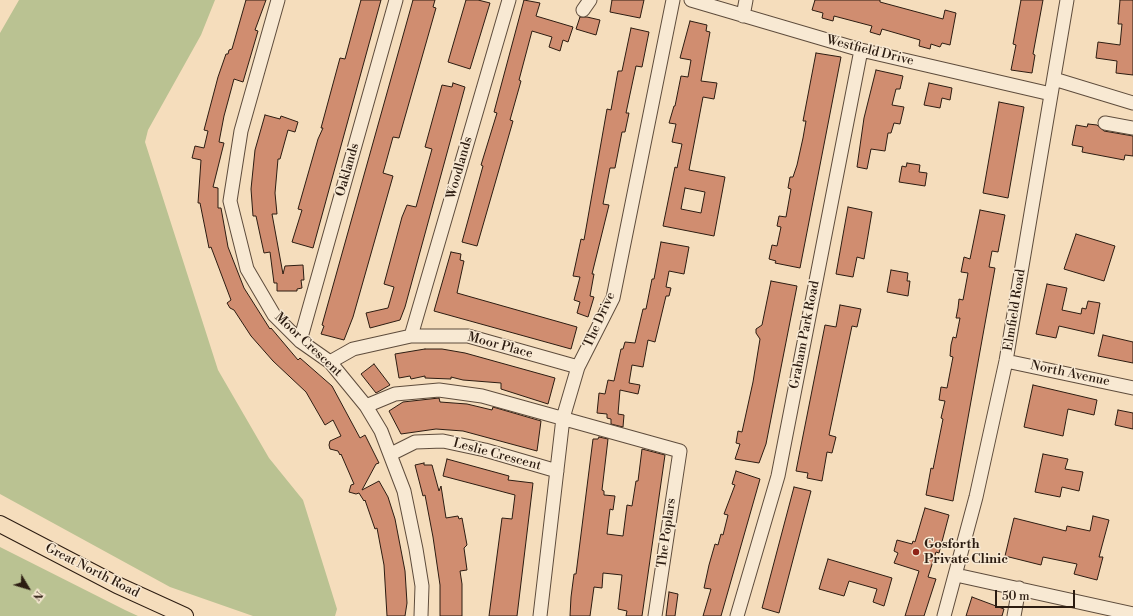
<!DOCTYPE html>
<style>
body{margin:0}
#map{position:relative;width:1133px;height:616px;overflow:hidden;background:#f5ddbc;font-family:"Libre Bodoni",serif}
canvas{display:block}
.north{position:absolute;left:8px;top:568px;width:40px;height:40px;-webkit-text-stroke:3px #f8e9d3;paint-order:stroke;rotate:128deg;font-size:11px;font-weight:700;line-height:16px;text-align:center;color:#2c1c11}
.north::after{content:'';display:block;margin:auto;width:14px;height:18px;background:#2c1c11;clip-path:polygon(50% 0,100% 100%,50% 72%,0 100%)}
.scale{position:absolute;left:995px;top:590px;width:80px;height:18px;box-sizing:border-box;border:2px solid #2c1c11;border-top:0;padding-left:5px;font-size:12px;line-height:14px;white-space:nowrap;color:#2c1c11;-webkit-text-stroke:3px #f8e9d3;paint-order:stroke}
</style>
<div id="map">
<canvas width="1133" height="616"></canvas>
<div class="north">N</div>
<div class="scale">50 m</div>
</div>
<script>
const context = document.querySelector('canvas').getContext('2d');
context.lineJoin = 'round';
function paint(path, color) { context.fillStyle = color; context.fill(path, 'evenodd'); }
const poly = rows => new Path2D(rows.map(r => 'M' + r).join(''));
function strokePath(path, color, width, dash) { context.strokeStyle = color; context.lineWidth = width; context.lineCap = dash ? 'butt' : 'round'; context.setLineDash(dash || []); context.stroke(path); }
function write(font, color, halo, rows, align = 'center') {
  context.font = font + ' "Libre Bodoni",serif'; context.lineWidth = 3; context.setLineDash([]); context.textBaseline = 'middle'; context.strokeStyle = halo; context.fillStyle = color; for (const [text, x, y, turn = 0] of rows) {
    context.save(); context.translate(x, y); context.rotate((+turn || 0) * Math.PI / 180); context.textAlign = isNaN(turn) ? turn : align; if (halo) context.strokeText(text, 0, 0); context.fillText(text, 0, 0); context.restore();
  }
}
paint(poly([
 [19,0,215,0,201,35,148,130,145,142,218,370,269,458,303,500,337,609,335,616,253,616,170,587,0,494,0,33],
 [0,547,125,610,138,616,0,616]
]), '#bac292');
const building = poly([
 [246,0,266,0,255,30,258,31,243,82,234,79,224,116,219,142,224,143,213,187,218,188,218,208,221,208,228,247,244,288,270,329,271,328,298,360,300,358,332,386,360,438,365,435,379,463,376,464,362,490,379,481,388,497,395,519,405,571,407,603,405,616,387,616,384,565,377,528,375,529,365,500,364,501,359,493,356,494,349,492,351,485,354,484,341,454,340,455,338,451,330,449,329,445,330,441,341,436,333,420,325,425,306,392,273,361,251,336,234,310,230,308,227,303,231,300,211,247,209,248,200,203,198,203,201,160,192,158,195,146,204,148,208,131,204,130,218,77,226,54,228,54,229,50,232,49,246,0],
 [361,0,381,0,313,248,292,242,302,210,298,209,318,139,323,128,321,128,340,58,345,59,361,0],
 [413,0,435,0,433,7,436,8,399,138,393,137,383,173,393,176,353,317,344,340,321,334,324,326,322,325,413,0],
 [466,0,478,0,490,3,470,69,448,62,466,0],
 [524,0,540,3,536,16,573,27,568,42,563,40,560,51,549,47,552,37,532,31,519,80,521,81,510,120,513,121,477,246,462,242,483,166,481,165,497,113,494,112,524,0],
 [612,0,644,0,640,18,610,12,612,0],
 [815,0,880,0,880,2,943,19,945,10,956,13,950,45,942,43,940,47,931,44,930,49,919,46,920,40,882,29,880,35,870,32,872,26,834,16,833,21,822,18,823,13,812,10,815,0],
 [1021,0,1043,0,1033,54,1035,55,1032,73,1011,70,1016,45,1013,44,1021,0],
 [1120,0,1133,0,1133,75,1116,73,1117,61,1096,58,1098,42,1120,45,1122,24,1118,24,1120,0],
 [580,17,587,17,600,20,596,35,576,29,580,17],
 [690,21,707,25,706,31,710,32,701,81,717,83,714,99,703,97,689,170,725,177,714,236,663,226,675,167,677,168,682,144,672,142,676,124,669,123,674,106,675,106,681,76,688,77,691,60,680,58,690,21],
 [685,188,705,192,701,213,681,209,685,188],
 [631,28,649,32,642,67,636,66,626,113,629,113,625,132,622,132,615,168,610,168,603,204,609,205,592,274,594,274,590,296,594,297,588,317,577,313,580,302,574,300,580,277,573,276,581,239,584,240,607,109,611,110,618,71,622,71,631,28],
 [816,53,841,57,800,268,775,263,776,261,769,259,772,245,777,246,781,227,777,226,779,216,786,217,791,189,788,188,790,177,793,177,797,165,803,138,806,121,803,121,816,53],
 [876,70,903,76,900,89,896,89,892,105,904,107,900,124,894,123,891,133,888,133,885,151,871,149,867,169,857,167,864,118,876,70],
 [453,83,465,87,405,307,400,320,370,328,366,313,388,308,394,287,384,284,402,217,407,205,416,207,432,149,425,147,442,85,452,87,453,83],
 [929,83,952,88,950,100,942,98,940,108,924,105,929,83],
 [999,102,1024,107,1008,198,983,193,999,102],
 [265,115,280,119,281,116,298,122,295,132,288,130,280,159,278,159,275,193,277,214,272,214,283,274,285,266,303,265,304,280,301,280,302,288,297,289,297,291,277,291,277,283,274,283,270,252,264,253,256,216,253,216,251,189,255,150,265,115],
 [1088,124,1097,125,1104,131,1133,136,1133,156,1125,155,1124,160,1082,152,1083,147,1072,145,1076,125,1087,127,1088,124],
 [907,163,920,165,919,172,927,173,925,186,899,182,902,166,906,167,907,163],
 [848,207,872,212,864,259,857,257,853,277,836,274,848,207],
 [980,210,1005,215,998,252,992,251,989,267,995,268,953,501,926,495,931,468,933,469,943,419,941,418,945,401,939,400,941,387,947,388,953,357,950,356,951,345,953,337,956,338,960,318,956,318,958,308,959,299,963,300,968,273,961,272,964,257,970,259,980,210],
 [1076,234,1115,246,1104,281,1064,269,1076,234],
 [661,242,689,247,684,274,669,271,666,287,671,288,669,296,666,296,655,342,648,340,643,367,632,365,629,383,640,385,638,394,620,390,618,414,624,415,623,427,611,424,611,419,607,418,607,414,597,413,599,393,605,394,608,380,614,381,621,349,623,349,625,342,635,343,643,309,646,309,652,279,654,279,661,242],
 [451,252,461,254,460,260,464,261,457,293,577,327,571,349,434,311,451,252],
 [891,270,908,273,907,281,910,281,908,296,887,292,891,270],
 [771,281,797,286,766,444,759,463,735,459,740,444,736,443,738,431,742,432,753,382,760,339,756,333,756,329,762,325,771,281],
 [1047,284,1067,288,1062,310,1081,314,1082,308,1086,309,1088,301,1100,303,1094,334,1059,326,1056,338,1036,334,1047,284],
 [840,305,861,309,857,327,852,326,829,435,836,437,832,453,827,452,822,481,807,478,808,473,796,471,825,325,836,327,840,305],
 [1103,335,1133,342,1133,363,1098,356,1103,335],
 [425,349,442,349,465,353,555,378,548,404,501,389,501,383,463,380,451,377,451,379,425,378,425,376,411,379,410,376,399,378,395,354,425,349],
 [374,364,390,385,376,393,361,374,374,364],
 [1033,385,1097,400,1094,415,1068,409,1063,436,1024,427,1033,385],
 [439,398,440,402,467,404,492,410,493,407,541,421,537,451,463,431,436,429,401,434,389,411,403,402,439,398],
 [1118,410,1133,413,1133,429,1115,425,1118,410],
 [599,437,608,439,602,490,604,491,604,495,615,496,613,510,610,509,607,534,623,536,627,505,632,506,636,481,638,481,642,449,665,455,642,616,626,616,627,611,618,609,622,575,603,573,602,588,594,587,590,616,570,616,571,597,574,574,576,574,593,439,598,439,599,437],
 [1043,454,1068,459,1065,469,1083,472,1079,491,1062,487,1060,497,1035,492,1043,454],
 [447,459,509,476,508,480,533,483,517,616,489,616,502,518,512,519,515,495,443,476,447,459],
 [424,463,424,465,432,465,439,491,441,486,446,518,458,516,459,519,462,518,467,545,464,548,467,570,460,571,462,584,462,616,440,616,440,585,433,537,425,495,423,496,415,465,424,463],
 [736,471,760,479,721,616,703,616,711,589,704,588,709,565,715,544,718,545,721,534,723,535,728,515,724,514,735,485,732,484,736,471],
 [794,487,811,491,779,613,762,608,794,487],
 [925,508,949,515,939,553,936,552,928,577,936,579,924,616,905,616,919,571,894,563,898,553,894,551,897,540,912,544,913,541,915,542,925,508],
 [1093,516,1109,520,1099,557,1103,557,1097,580,1074,574,1077,564,1043,557,1041,565,1005,556,1014,518,1066,531,1067,526,1090,531,1093,516],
 [828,559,892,578,884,606,873,602,877,589,849,581,844,596,819,589,828,559],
 [669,592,678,594,675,616,666,616,669,592],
 [972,597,1004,609,1002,616,966,616,972,597]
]);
paint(building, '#d08d70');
strokePath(building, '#2c1c11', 1);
const minor = poly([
 [278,0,241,131,230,201,247,269,274,315,300,341,330,362,366,406,381,431,404,491,416,549,422,586,421,616],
 [691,0,861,50,1051,94],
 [583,10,590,0],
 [743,16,746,0],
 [1054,79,1133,103],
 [1105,123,1133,128],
 [411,336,509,0],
 [300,341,396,0],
 [1006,361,1133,388],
 [330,362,353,349,411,336,468,336,578,367],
 [366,406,395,394,439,390,482,396,680,451,655,616],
 [391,454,415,442,443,441,485,450,557,471],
 [956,575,1133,614],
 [540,616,563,418,578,367,613,298,673,0],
 [737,616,778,476,861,50],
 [944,616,976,497,1006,361,1067,0],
 [1014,616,1019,588]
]);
const major = poly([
 [0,524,117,585,185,616]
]);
strokePath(minor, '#5e4c3c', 15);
strokePath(major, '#2c1c11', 18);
strokePath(minor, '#f8e9d3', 13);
strokePath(major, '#f5ddbc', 16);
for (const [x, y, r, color] of [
 [916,552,4,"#8f2418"]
]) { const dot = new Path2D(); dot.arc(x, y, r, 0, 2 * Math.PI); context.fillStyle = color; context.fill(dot); strokePath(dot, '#f8e9d3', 1.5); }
write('13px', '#2c1c11', '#f8e9d3', [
 ["Westfield Drive",870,51,14],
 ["Woodlands",460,168,-74],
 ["Oaklands",348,170,-74],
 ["Elmfield Road",1015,310,-81],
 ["The Drive",600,320,-66],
 ["Graham Park Road",805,335,-79],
 ["Moor Crescent",308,345,43],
 ["Moor Place",500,346,15],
 ["North Avenue",1070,374,12],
 ["Leslie Crescent",497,455,15],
 ["The Poplars",667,533,-82],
 ["Great North Road",92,571,27]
]);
write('bold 13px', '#2c1c11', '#f8e9d3', [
 ["Gosforth",924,545],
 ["Private Clinic",924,560]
], 'left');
</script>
